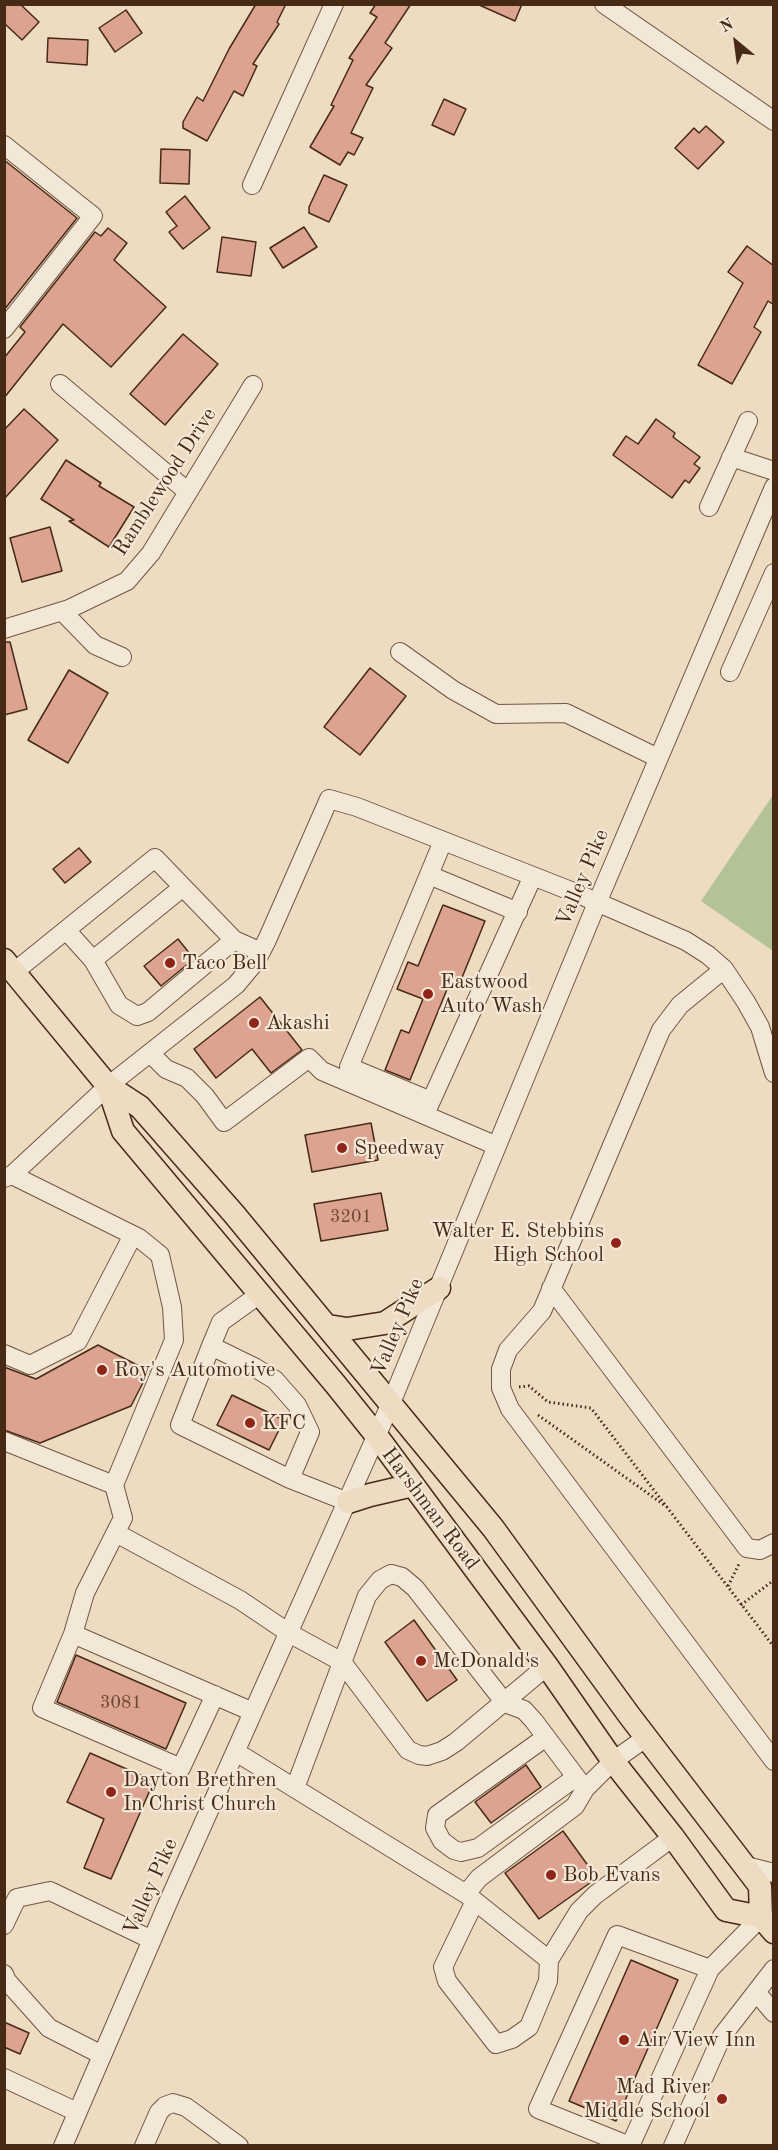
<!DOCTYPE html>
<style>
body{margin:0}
#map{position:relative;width:778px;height:2150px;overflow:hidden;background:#eddcc1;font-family:"Old Standard TT",serif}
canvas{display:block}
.frame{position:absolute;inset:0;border:6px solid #472a16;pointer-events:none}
.north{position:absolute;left:706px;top:12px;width:60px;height:60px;-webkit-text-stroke:4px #f3e8d7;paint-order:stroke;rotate:331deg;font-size:16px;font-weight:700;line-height:24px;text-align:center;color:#472a16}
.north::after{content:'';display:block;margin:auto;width:21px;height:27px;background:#472a16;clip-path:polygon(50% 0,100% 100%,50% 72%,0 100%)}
</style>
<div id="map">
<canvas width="778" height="2150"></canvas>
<div class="frame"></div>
<div class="north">N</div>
</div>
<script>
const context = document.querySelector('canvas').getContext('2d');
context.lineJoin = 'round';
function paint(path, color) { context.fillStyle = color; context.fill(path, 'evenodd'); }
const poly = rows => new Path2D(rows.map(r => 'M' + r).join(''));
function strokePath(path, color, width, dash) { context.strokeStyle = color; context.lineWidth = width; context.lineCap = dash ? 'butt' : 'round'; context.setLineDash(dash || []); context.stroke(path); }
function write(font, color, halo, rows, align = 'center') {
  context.font = font + ' "Old Standard TT",serif'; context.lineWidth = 4.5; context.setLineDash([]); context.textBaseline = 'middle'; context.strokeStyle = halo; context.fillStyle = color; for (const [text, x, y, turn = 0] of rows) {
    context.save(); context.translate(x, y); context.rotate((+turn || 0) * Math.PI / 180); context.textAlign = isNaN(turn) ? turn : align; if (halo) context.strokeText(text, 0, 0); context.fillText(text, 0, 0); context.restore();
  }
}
paint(poly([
 [773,795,774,951,773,951,701,901]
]), '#b3c297');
const building = poly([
 [4,4,20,4,39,22,22,40,4,23,4,4],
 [256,4,286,4,277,22,279,24,253,64,257,66,243,96,234,91,207,141,183,128,183,122,197,97,203,101,229,49,256,4],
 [376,4,411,4,385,43,392,48,366,85,373,88,351,133,363,138,354,155,348,152,340,165,310,147,334,106,331,105,353,60,349,58,377,17,370,13,376,4],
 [477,4,522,4,515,21,477,4],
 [126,10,142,33,115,52,99,28,126,10],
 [48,38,88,40,87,65,47,62,48,38],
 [444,99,466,109,454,135,432,125,444,99],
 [706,126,724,142,698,169,675,148,694,128,699,133,706,126],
 [161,149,190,150,189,184,160,183,161,149],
 [4,160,77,218,4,310,4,160],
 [324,175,347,185,329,222,309,213,309,207,324,175],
 [185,196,210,228,183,249,169,232,177,226,166,212,185,196],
 [304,227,317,247,283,268,270,248,304,227],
 [108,228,127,243,114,260,166,307,111,367,63,324,4,398,4,358,25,332,20,327,95,232,101,236,108,228],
 [222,237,256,242,251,276,217,272,222,237],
 [747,246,774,266,774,305,768,301,754,327,761,332,732,384,698,365,743,283,728,272,747,246],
 [183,334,218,364,165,425,130,394,183,334],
 [24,409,58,440,4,499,4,430,24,409],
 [656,419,675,433,673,437,700,457,694,464,700,468,689,483,685,480,672,498,613,455,626,436,638,444,656,419],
 [66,460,101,483,99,486,134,507,109,547,69,521,74,520,41,499,66,460],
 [50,527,62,571,22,582,10,538,50,527],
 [4,642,10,642,27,709,4,715,4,642],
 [370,668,406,696,360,755,324,727,370,668],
 [69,670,108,693,68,763,28,740,69,670],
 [79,848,91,862,65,883,53,869,79,848],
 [443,905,485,921,459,985,450,982,410,1080,385,1070,401,1030,409,1033,423,999,397,989,408,962,418,966,443,905],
 [178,939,194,959,161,986,144,966,178,939],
 [260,997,302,1050,271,1073,252,1049,216,1078,194,1049,260,997],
 [371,1123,378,1160,312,1172,305,1135,371,1123],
 [381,1193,388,1230,321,1241,314,1204,381,1193],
 [98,1345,149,1371,131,1406,40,1443,4,1430,4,1367,36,1379,98,1345],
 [232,1395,284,1420,269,1450,217,1425,232,1395],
 [414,1620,457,1680,427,1701,385,1642,414,1620],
 [76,1655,186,1703,166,1749,57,1702,76,1655],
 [90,1753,154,1781,111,1879,84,1868,104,1819,67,1802,90,1753],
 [526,1765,541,1787,491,1823,475,1802,526,1765],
 [563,1831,597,1878,539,1919,505,1873,563,1831],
 [631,1960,678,1980,616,2121,569,2101,631,1960],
 [4,2022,29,2033,20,2054,4,2047,4,2022]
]);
paint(building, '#dda391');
strokePath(building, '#472a16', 1.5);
const minor = poly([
 [604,4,774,121],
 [4,145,93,216,4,329],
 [252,185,334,4],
 [60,384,188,492],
 [731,457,774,471],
 [709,507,748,421],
 [62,611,95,645,122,657],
 [4,629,69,609,127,581,151,553,253,385],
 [400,652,453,690,496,714,566,713,658,758],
 [730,672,774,573],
 [429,875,518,912],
 [66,930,93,960,183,887],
 [93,960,119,1005,137,1016,148,1012,234,940],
 [724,969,680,1005,661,1030,542,1311,508,1350,501,1369,501,1388,510,1409,774,1761],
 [14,972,155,858,234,940,261,952],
 [150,1053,166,1069,187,1078,205,1096,224,1122,309,1058,322,1071,497,1146],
 [431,1101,349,1067,443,841],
 [426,1112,533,876],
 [12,1175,139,1238,160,1255,172,1307,174,1340,114,1485],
 [4,1178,12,1175,108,1086,236,985,256,961,267,940,329,799,357,807,576,893,686,941,708,955,724,969,746,1002,760,1027,774,1073],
 [551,1288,747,1548,760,1550,774,1543],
 [211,1346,254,1367,275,1380,297,1405,310,1432,290,1479,180,1425,211,1346,221,1322,260,1294],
 [4,1354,30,1365,78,1341,133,1235],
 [4,1441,114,1485,123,1518,85,1593,73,1634,253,1712],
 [290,1479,348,1502],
 [116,1533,240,1600,289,1633,342,1662,408,1750,419,1755,427,1756,442,1751,456,1742,547,1666],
 [73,1634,42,1708,181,1768,215,1695],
 [546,1737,437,1815,435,1828,442,1841,454,1850,461,1852,478,1848,576,1777],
 [236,1752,466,1894,549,1960,579,1911,595,1895,673,1837],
 [295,1788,367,1596,380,1580,391,1574,402,1577,415,1588,505,1703,524,1710,534,1721,585,1789,575,1806,479,1878,466,1894],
 [585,1789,613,1761,647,1737],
 [746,1866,774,1873],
 [475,1901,443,1967,447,1981,496,2044,512,2039,529,2027,548,1981,549,1960],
 [4,1925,17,1898,50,1891,152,1940],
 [4,1974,7,1981,49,2028,102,2055],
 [756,1992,774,2013],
 [4,2078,77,2112],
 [63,2146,170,1898,391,1403,597,903,774,487],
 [144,2146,159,2112,165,2106,173,2103,186,2107,239,2146],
 [630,2146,538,2109,617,1935,710,1969],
 [630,2146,710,1969,761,1917],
 [673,2146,722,2036,774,1969]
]);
const major = poly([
 [4,960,108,1086,140,1107,234,1214,493,1528,629,1715,760,1886,761,1917],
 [108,1086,123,1131,336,1385,376,1435,547,1666,613,1761,673,1837,726,1910,761,1917,774,1932],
 [328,1326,347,1329,385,1323,439,1288],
 [348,1502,370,1495,413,1485]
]);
strokePath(minor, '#705641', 20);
strokePath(major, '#472a16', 25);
strokePath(poly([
 [519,1387,529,1386,548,1402,591,1408,774,1647],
 [538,1415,667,1507],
 [728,1586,739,1564],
 [741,1605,774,1580]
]), '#472a16', 3, [1.5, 3]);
strokePath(minor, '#f3e8d7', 18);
strokePath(major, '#eddcc1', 22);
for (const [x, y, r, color] of [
 [170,963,6,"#8f2418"],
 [428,994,6,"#8f2418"],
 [254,1023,6,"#8f2418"],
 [342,1148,6,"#8f2418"],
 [616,1243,6,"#8f2418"],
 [102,1370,6,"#8f2418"],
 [250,1423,6,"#8f2418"],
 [421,1661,6,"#8f2418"],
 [111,1792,6,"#8f2418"],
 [551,1875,6,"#8f2418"],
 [624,2040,6,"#8f2418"],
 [722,2099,6,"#8f2418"]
]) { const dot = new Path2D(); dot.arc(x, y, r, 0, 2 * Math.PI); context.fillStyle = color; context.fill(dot); strokePath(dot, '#f3e8d7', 2); }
write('18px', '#6c4835', null, [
 ["3201",351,1217],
 ["3081",121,1703]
]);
write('21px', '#472a16', '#f3e8d7', [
 ["Ramblewood Drive",165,482,-57],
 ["Valley Pike",583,878,-67],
 ["Valley Pike",398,1327,-67],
 ["Harshman Road",430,1509,53],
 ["Valley Pike",151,1887,-66]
]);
write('21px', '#472a16', '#f3e8d7', [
 ["Taco Bell",182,963],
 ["Eastwood",440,982],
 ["Auto Wash",440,1006],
 ["Akashi",266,1023],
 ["Speedway",354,1148],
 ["Walter E. Stebbins",604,1231,"right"],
 ["High School",604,1255,"right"],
 ["Roy's Automotive",114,1370],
 ["KFC",262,1423],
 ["McDonald's",433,1661],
 ["Dayton Brethren",123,1780],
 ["In Christ Church",123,1804],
 ["Bob Evans",563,1875],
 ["Air View Inn",636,2040],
 ["Mad River",710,2087,"right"],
 ["Middle School",710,2111,"right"]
], 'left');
</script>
